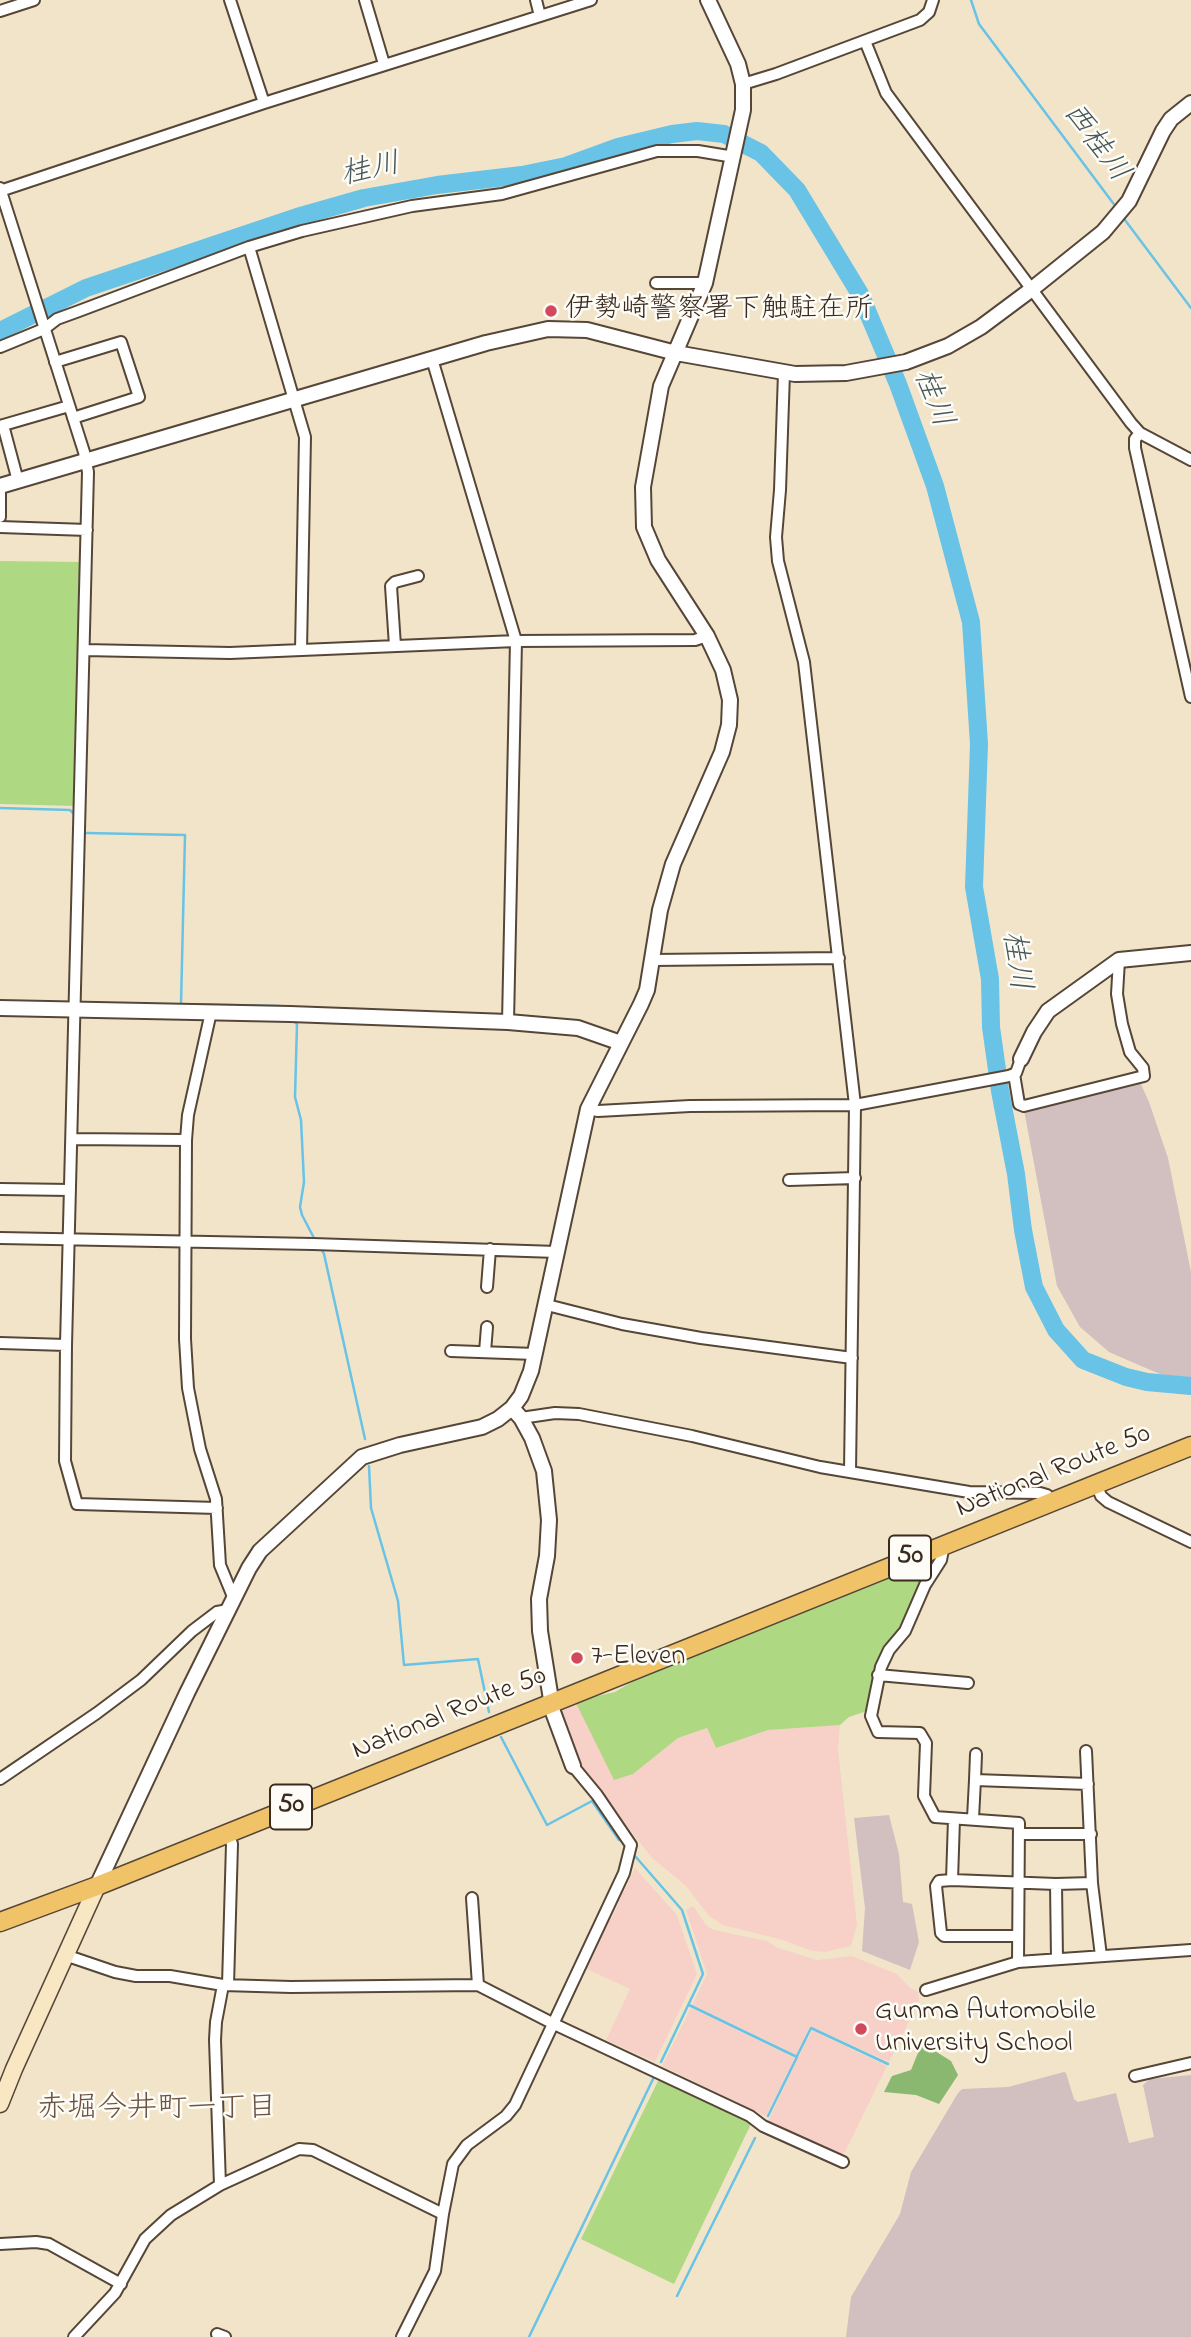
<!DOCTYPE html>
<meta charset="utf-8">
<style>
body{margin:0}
canvas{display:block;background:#f2e4c8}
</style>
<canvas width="1191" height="2337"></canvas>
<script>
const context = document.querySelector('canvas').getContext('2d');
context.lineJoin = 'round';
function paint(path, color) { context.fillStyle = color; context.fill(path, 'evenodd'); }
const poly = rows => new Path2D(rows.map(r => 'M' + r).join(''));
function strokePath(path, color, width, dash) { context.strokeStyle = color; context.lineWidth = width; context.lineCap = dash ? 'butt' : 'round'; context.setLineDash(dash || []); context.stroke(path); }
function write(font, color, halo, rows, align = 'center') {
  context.font = font + ' "Indie Flower","Klee One",sans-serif'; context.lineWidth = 5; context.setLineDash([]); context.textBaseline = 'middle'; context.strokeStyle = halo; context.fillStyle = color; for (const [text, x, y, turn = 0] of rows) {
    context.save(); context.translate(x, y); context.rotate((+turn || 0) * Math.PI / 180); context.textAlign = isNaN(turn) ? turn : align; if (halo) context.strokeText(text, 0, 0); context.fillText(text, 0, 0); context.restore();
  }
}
paint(poly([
 [575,1701,633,1774,678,1738,707,1728,716,1748,768,1730,840,1725,838,1749,857,1925,851,1946,825,1952,813,1951,779,1939,723,1925,709,1916,685,1885,652,1858,584,1771,560,1710,562,1705],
 [635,1868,677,1915,697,1974,655,2062,606,2040,630,1989,587,1969,600,1941,598,1939,608,1919,611,1919,619,1902,617,1900,621,1892,624,1892],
 [693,1906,707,1926,714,1930,767,1941,778,1948,817,1960,852,1956,897,1974,910,1988,918,1992,919,2001,889,2062,810,2026,804,2038,808,2039,812,2030,887,2066,845,2152,838,2155,768,2121,805,2043,802,2042,796,2055,787,2051,786,2054,795,2058,766,2116,662,2066,691,2008,783,2052,785,2049,692,2005,707,1974,686,1910]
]), '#f7d1c8');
paint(poly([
 [1139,1080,1149,1102,1168,1158,1191,1272,1191,1378,1179,1378,1160,1374,1141,1366,1109,1352,1080,1327,1057,1286,1024,1110],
 [889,1815,899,1854,903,1902,912,1904,919,1942,910,1970,862,1951,865,1908,854,1818],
 [1064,2072,1066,2073,1074,2099,1078,2102,1116,2093,1129,2143,1154,2137,1143,2085,1150,2079,1191,2075,1191,2337,846,2337,851,2297,900,2214,911,2172,958,2093,962,2089,1008,2087]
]), '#d2bfc0');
paint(poly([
 [0,561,80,562,75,806,0,804],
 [935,1557,936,1560,916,1593,902,1627,884,1648,875,1666,868,1708,864,1712,849,1717,840,1725,768,1730,716,1748,707,1728,678,1738,633,1774,614,1780,575,1701,615,1692,645,1674],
 [659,2079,750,2122,750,2126,674,2284,581,2239]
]), '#afd883');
paint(poly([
 [922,2043,951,2061,958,2075,939,2104,916,2095,884,2092,892,2076,911,2070]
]), '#8bb871');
strokePath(poly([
 [971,0,979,24,1116,207],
 [1122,216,1191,308],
 [0,808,70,810,75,815],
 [86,833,185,835,181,1004,280,1006],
 [295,1022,297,1024,295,1097,301,1120,304,1182,300,1207,302,1215,315,1240],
 [321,1248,324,1254,365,1439],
 [369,1466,371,1508,398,1601,404,1665,478,1659,489,1712],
 [501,1737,547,1825,592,1801,619,1840],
 [635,1856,682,1910,703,1974,661,2062],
 [689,2005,797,2057,768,2116],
 [797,2056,811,2028,888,2064],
 [677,2296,755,2138],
 [529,2337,654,2077]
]), '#68c3e6', 2.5);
strokePath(poly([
 [0,331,86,288,297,217,364,198,437,185,522,175,566,166,618,147,672,134,697,131,724,134,761,153,797,190,860,294,898,384,935,486,971,622,979,744,974,887,990,979,991,1027,1000,1091,1016,1174,1023,1230,1034,1287,1056,1330,1083,1360,1126,1377,1147,1382,1191,1386]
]), '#68c3e6', 18);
const minor = poly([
 [230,0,264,103],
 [365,0,384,64],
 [536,0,540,16],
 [0,11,34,0],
 [865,41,886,93,1131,423,1140,433,1191,460],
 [743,84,776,74,920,20,929,12,933,0],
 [0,188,84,452,88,472,66,1345,65,1461,77,1504,217,1508],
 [0,191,264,103,591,0],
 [249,247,305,437,301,650],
 [656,283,705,283],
 [0,347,44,329,57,319,79,311,249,247,302,231,412,206,502,194,657,151,698,151,734,157],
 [432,359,516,641,508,1022],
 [55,362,121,342,139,397,73,418],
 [784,373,780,490,776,537,778,561,804,662,855,1105,850,1471],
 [3,425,18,481],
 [0,426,69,406],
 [1140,433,1135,439,1135,448,1191,697],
 [0,493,0,517],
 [0,527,87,530],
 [395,646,391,586,395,582,418,576],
 [84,650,230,653,516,641,695,640,707,636],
 [652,960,839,958],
 [211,1012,188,1115,186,1140,185,1339,188,1388,200,1449,216,1499,220,1565,234,1599],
 [1014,1074,1019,1104,1024,1106,1144,1076,1143,1068,1130,1052,1122,1024,1117,994,1119,960],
 [588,1109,598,1111,690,1106,855,1105,1009,1076,1016,1073,1021,1059],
 [72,1139,186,1140],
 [789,1180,855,1178],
 [0,1189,70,1190],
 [0,1238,313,1244,557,1252],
 [487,1287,490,1249],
 [547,1305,622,1324,701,1338,852,1358],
 [0,1343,66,1345],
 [451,1351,535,1354],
 [485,1352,487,1327],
 [521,1418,555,1413,579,1414,692,1436,820,1467,969,1492,1040,1493,1047,1495,1051,1502],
 [1096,1484,1101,1496,1108,1502,1191,1542],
 [944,1545,941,1560,925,1585,905,1631,889,1650,881,1667,871,1716,878,1732,920,1733,926,1743,924,1796,935,1817,1019,1823,1018,1962],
 [878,1675,968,1683],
 [1086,1751,1092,1883,1101,1956],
 [0,1779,97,1713,141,1680,192,1631,217,1612,228,1610],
 [975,1780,976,1754],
 [973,1818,975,1780,1088,1784],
 [228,1833,232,1844,228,1985],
 [1020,1834,1091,1834],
 [952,1880,954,1819],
 [1056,1884,1057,1959],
 [472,1898,478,1985],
 [1017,1936,944,1936,941,1933,936,1886,939,1881,952,1880,1056,1884,1092,1883],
 [65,1955,115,1972,136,1976,170,1976,223,1985,291,1987,478,1985,554,2024,750,2116,763,2126,843,2162],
 [926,1990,1018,1962,1191,1950],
 [1135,2076,1191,2063],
 [220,2185,215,2040,216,2022,223,1985],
 [0,2244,36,2242,49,2244,121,2284],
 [217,2334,225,2337],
 [74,2337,115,2293,145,2239,171,2215,220,2185,299,2149,313,2150,443,2214],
 [402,2337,435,2271,443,2214,453,2164,467,2145,506,2116,515,2105,624,1873,631,1845,597,1795,573,1766]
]);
const tertiary = poly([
 [0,486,486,343,548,329,587,330,676,353,795,374,846,373,906,362,948,346,981,327,1032,289,1103,232,1129,201,1163,131,1171,119,1191,103],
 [0,1008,290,1014,508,1022,578,1028,621,1043],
 [1021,1059,1034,1032,1048,1011,1119,960,1191,953],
 [512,1408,521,1418,532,1438,544,1471,549,1520,547,1556,539,1599,540,1631,553,1712,573,1766],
 [97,1886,187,1693,249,1568,260,1551,362,1457,400,1445,482,1427,498,1419,512,1408,521,1396,531,1371,588,1109,641,1004,647,990,660,910,673,864,722,752,729,725,730,700,723,670,707,636,658,560,644,527,643,487,661,386,705,283,743,110,743,84,738,64,708,0]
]);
const secondary = poly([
 [0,2104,14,2069,97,1886]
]);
const trunk = poly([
 [0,1922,97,1886,1191,1446]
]);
strokePath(minor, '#564638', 14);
strokePath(tertiary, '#564638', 18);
strokePath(secondary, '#564638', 19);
strokePath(trunk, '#564638', 21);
strokePath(minor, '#fff', 10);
strokePath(tertiary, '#fff', 14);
strokePath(secondary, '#f9e7c3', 16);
strokePath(trunk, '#f1c369', 18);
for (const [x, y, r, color] of [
 [551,311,7,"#d1495b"],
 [577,1658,7,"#d1495b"],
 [861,2029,7,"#d1495b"]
]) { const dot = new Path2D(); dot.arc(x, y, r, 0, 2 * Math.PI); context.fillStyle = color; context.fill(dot); strokePath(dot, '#fdfcf7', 2.5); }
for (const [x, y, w] of [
 [910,1558,42],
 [291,1807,42]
]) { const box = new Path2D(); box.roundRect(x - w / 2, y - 22.5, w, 45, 5); context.fillStyle = '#fdfcf7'; context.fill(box); strokePath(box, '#3b2a1e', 2); }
write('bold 26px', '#3b2a1e', null, [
 ["50",910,1558],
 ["50",291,1807]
]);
write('28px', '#3b2a1e', '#fdfcf7', [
 ["伊勢崎警察署下触駐在所",565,311],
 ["7-Eleven",591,1658],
 ["Gunma Automobile",875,2013],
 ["University School",875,2045]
], 'left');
write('28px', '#3b2a1e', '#fdfcf7', [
 ["National Route 50",1054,1473,-22],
 ["National Route 50",450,1715,-22]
]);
write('italic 30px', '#48585a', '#fdfcf7', [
 ["西桂川",1094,144,53],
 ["桂川",371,172,-12],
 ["桂川",931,399,69],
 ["桂川",1014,961,82]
]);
write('30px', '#6d5341', '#fdfcf7', [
 ["赤堀今井町一丁目",157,2111]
]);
</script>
